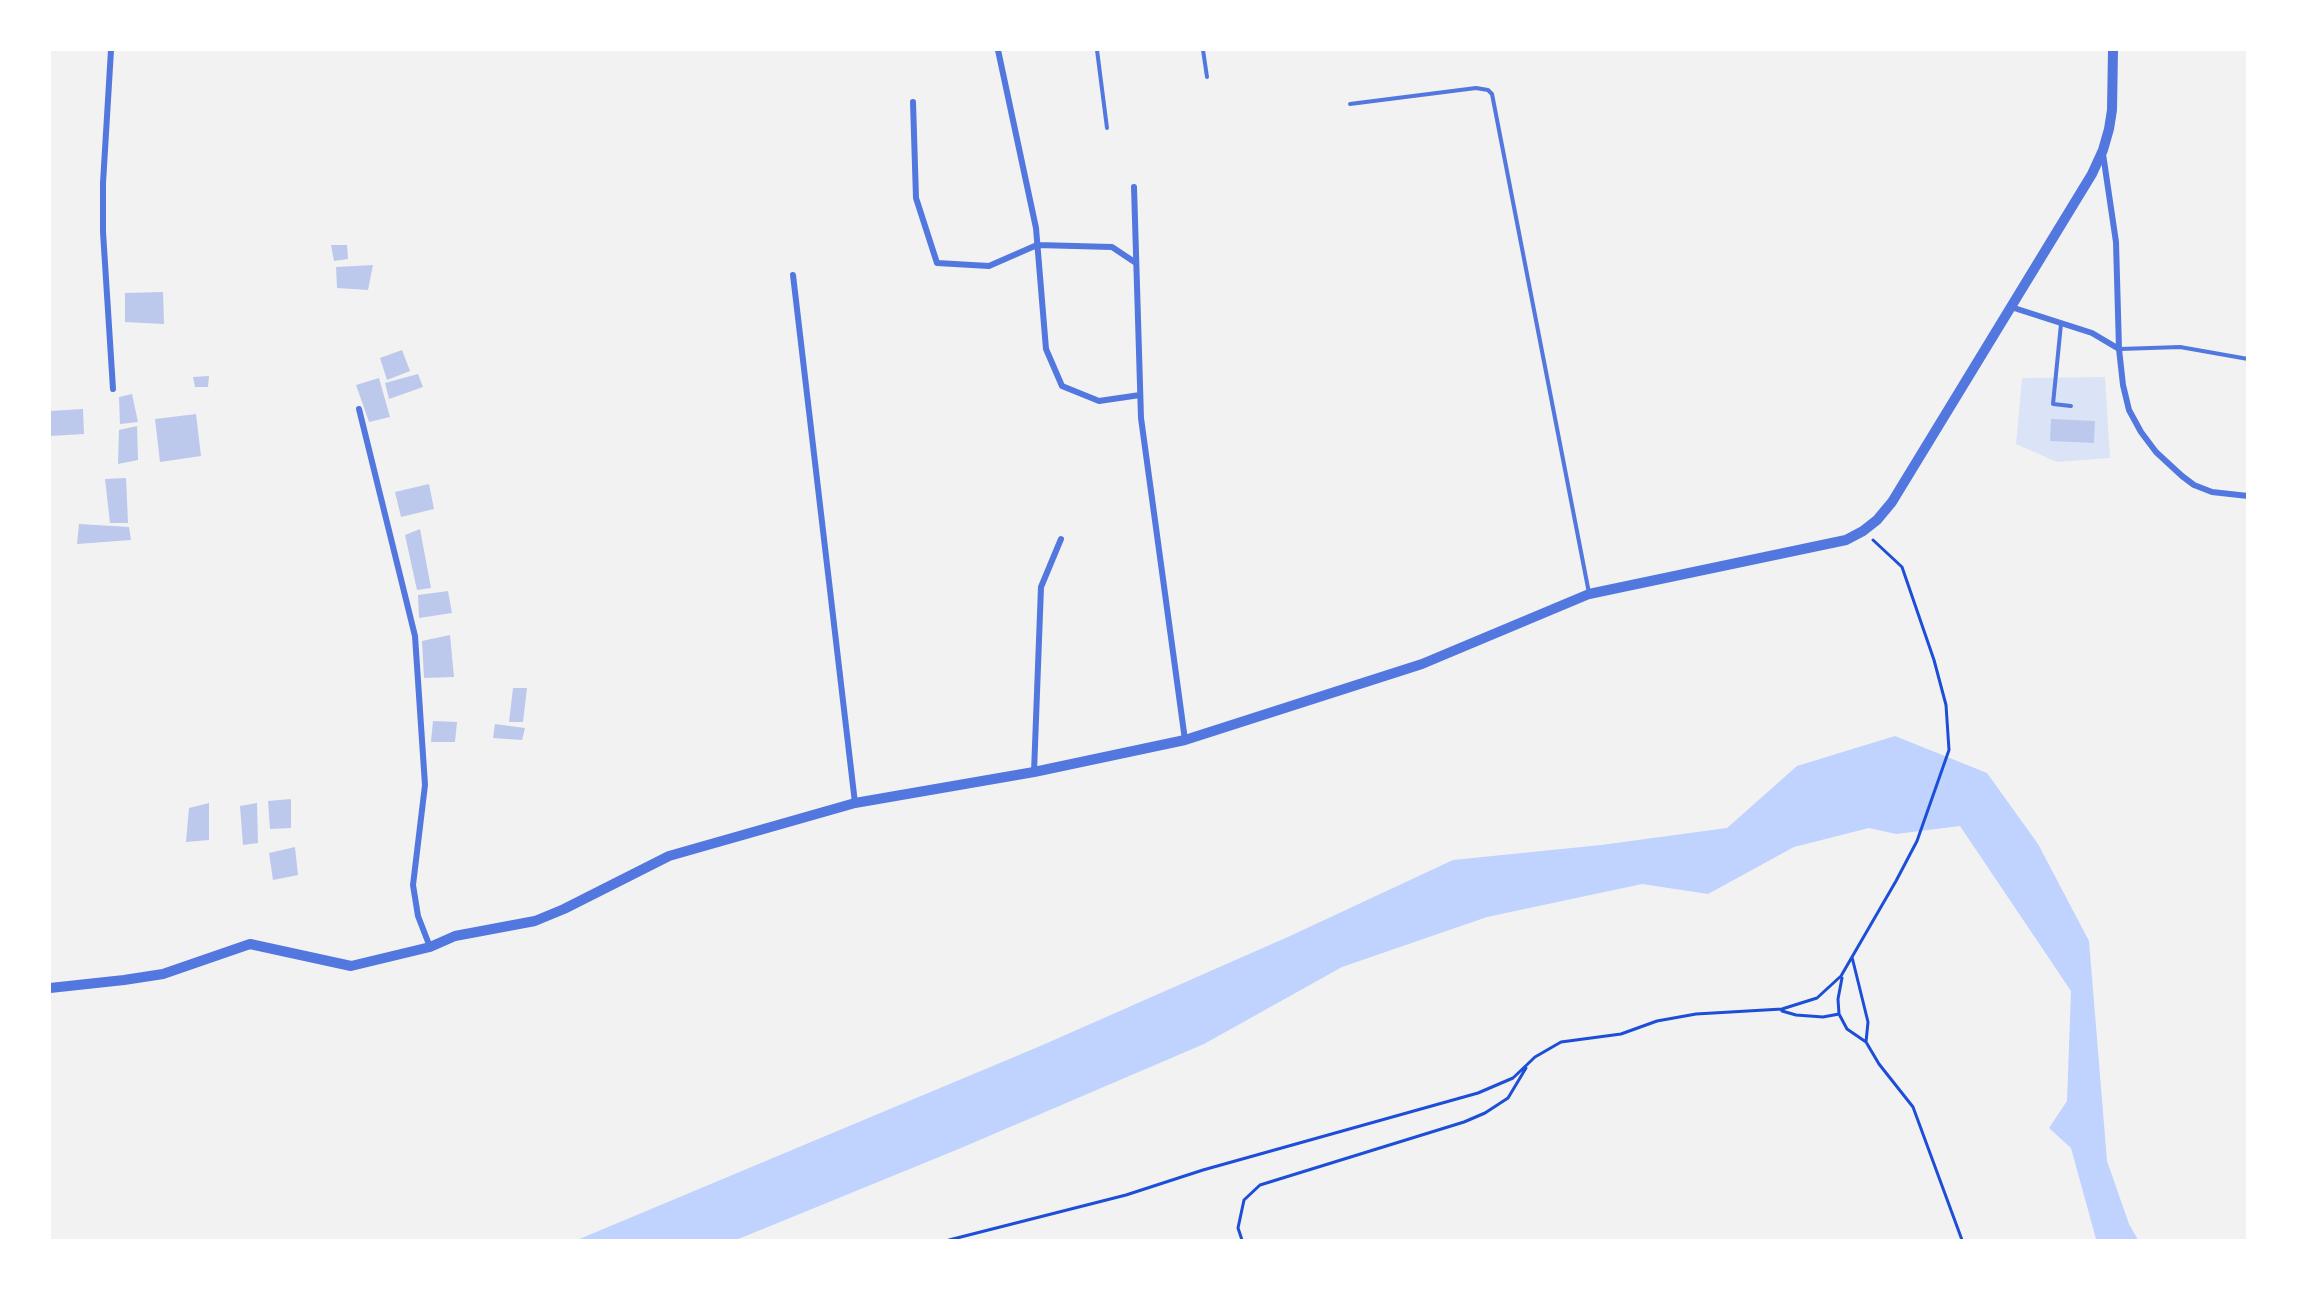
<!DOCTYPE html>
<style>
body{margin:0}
#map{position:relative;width:2297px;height:1290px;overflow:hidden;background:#f2f2f2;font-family:"Fira Sans Condensed",sans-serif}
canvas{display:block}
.frame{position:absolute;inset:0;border:51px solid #fff;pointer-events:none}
</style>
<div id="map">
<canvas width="2297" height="1290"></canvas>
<div class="frame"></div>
</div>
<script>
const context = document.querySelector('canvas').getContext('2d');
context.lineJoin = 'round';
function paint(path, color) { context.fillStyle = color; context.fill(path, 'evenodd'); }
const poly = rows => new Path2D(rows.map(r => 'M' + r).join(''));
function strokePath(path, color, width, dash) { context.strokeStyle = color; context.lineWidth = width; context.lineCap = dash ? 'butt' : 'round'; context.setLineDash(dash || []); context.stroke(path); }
paint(poly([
 [2105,377,2110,458,2057,462,2016,444,2022,378]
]), '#dbe4f7');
paint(poly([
 [1895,736,1987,773,2038,844,2089,941,2107,1161,2129,1224,2138,1240,2097,1240,2096,1239,2071,1148,2049,1128,2067,1101,2071,991,1960,826,1896,834,1869,828,1794,847,1708,894,1642,884,1487,917,1342,967,1204,1044,961,1148,736,1240,577,1240,1038,1047,1290,936,1453,860,1601,845,1727,828,1797,766]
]), '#bfd3fe');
paint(poly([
 [331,245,347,245,348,259,334,261],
 [373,265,368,290,337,288,336,267],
 [163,292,164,324,125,322,125,293],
 [402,350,410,371,387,380,380,358],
 [418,374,423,387,389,399,385,383],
 [209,376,208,387,195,387,193,377],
 [379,378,390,417,369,422,356,385],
 [132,394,138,422,120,424,119,397],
 [83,409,84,434,50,436,50,411],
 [196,414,201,456,160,462,155,419],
 [2051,419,2095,421,2094,443,2050,441],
 [137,426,138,460,118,464,119,430],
 [126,478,128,523,110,523,105,479],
 [429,484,434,509,401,517,395,492],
 [79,524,129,527,131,540,77,544],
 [420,529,431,588,417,590,405,535],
 [448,591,452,613,419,618,418,595],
 [450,635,454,677,424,678,422,641],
 [513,688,527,688,523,722,509,722],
 [433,721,457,722,455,742,431,742],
 [495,724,525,728,522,740,493,738],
 [291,799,291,828,270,829,268,801],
 [209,803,209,840,186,842,189,808],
 [257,803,258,843,243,845,240,806],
 [295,847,298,875,273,880,269,853]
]), '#bdc9ec');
strokePath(poly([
 [1852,957,1868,1022,1866,1042,1879,1064,1913,1107,1962,1240],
 [1842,978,1838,999,1839,1014,1847,1029,1866,1042],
 [1782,1011,1796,1015,1823,1017,1839,1014],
 [949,1240,1126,1195,1203,1170,1478,1093,1513,1078,1535,1057,1561,1042,1621,1034,1657,1021,1696,1014,1782,1009,1817,998,1841,976,1896,881,1917,841,1949,750,1946,705,1934,660,1902,567,1873,540],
 [1242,1240,1238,1228,1244,1200,1260,1185,1464,1122,1485,1113,1508,1098,1526,1068]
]), '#1d4ed8', 3);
strokePath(poly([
 [1097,50,1107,128],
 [1203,50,1207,77],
 [1350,104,1476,88,1488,90,1492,94,1589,593],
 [2061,324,2053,404,2071,406],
 [2120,349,2180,347,2248,359]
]), '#5277de', 4);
strokePath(poly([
 [111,50,103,183,103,232,113,389],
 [998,50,1036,228,1046,349,1062,386,1099,401,1140,395],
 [913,102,916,198,937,263,989,266,1037,245,1112,247,1136,263],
 [2103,154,2116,242,2119,349,2123,385,2129,410,2141,432,2156,452,2182,476,2194,485,2212,492,2248,496],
 [1134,187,1141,418,1185,740],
 [793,275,855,803],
 [2011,307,2092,333,2119,349],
 [359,409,415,636,425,785,413,885,418,916,430,947],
 [1034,772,1041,587,1061,539]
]), '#5277de', 6);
strokePath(poly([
 [50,988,124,980,163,974,250,944,351,966,430,947,455,936,535,921,564,909,669,856,855,803,1034,772,1185,740,1422,664,1589,594,1846,540,1863,531,1877,520,1892,502,2092,174,2103,150,2109,129,2112,110,2113,50]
]), '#5277de', 10);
</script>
